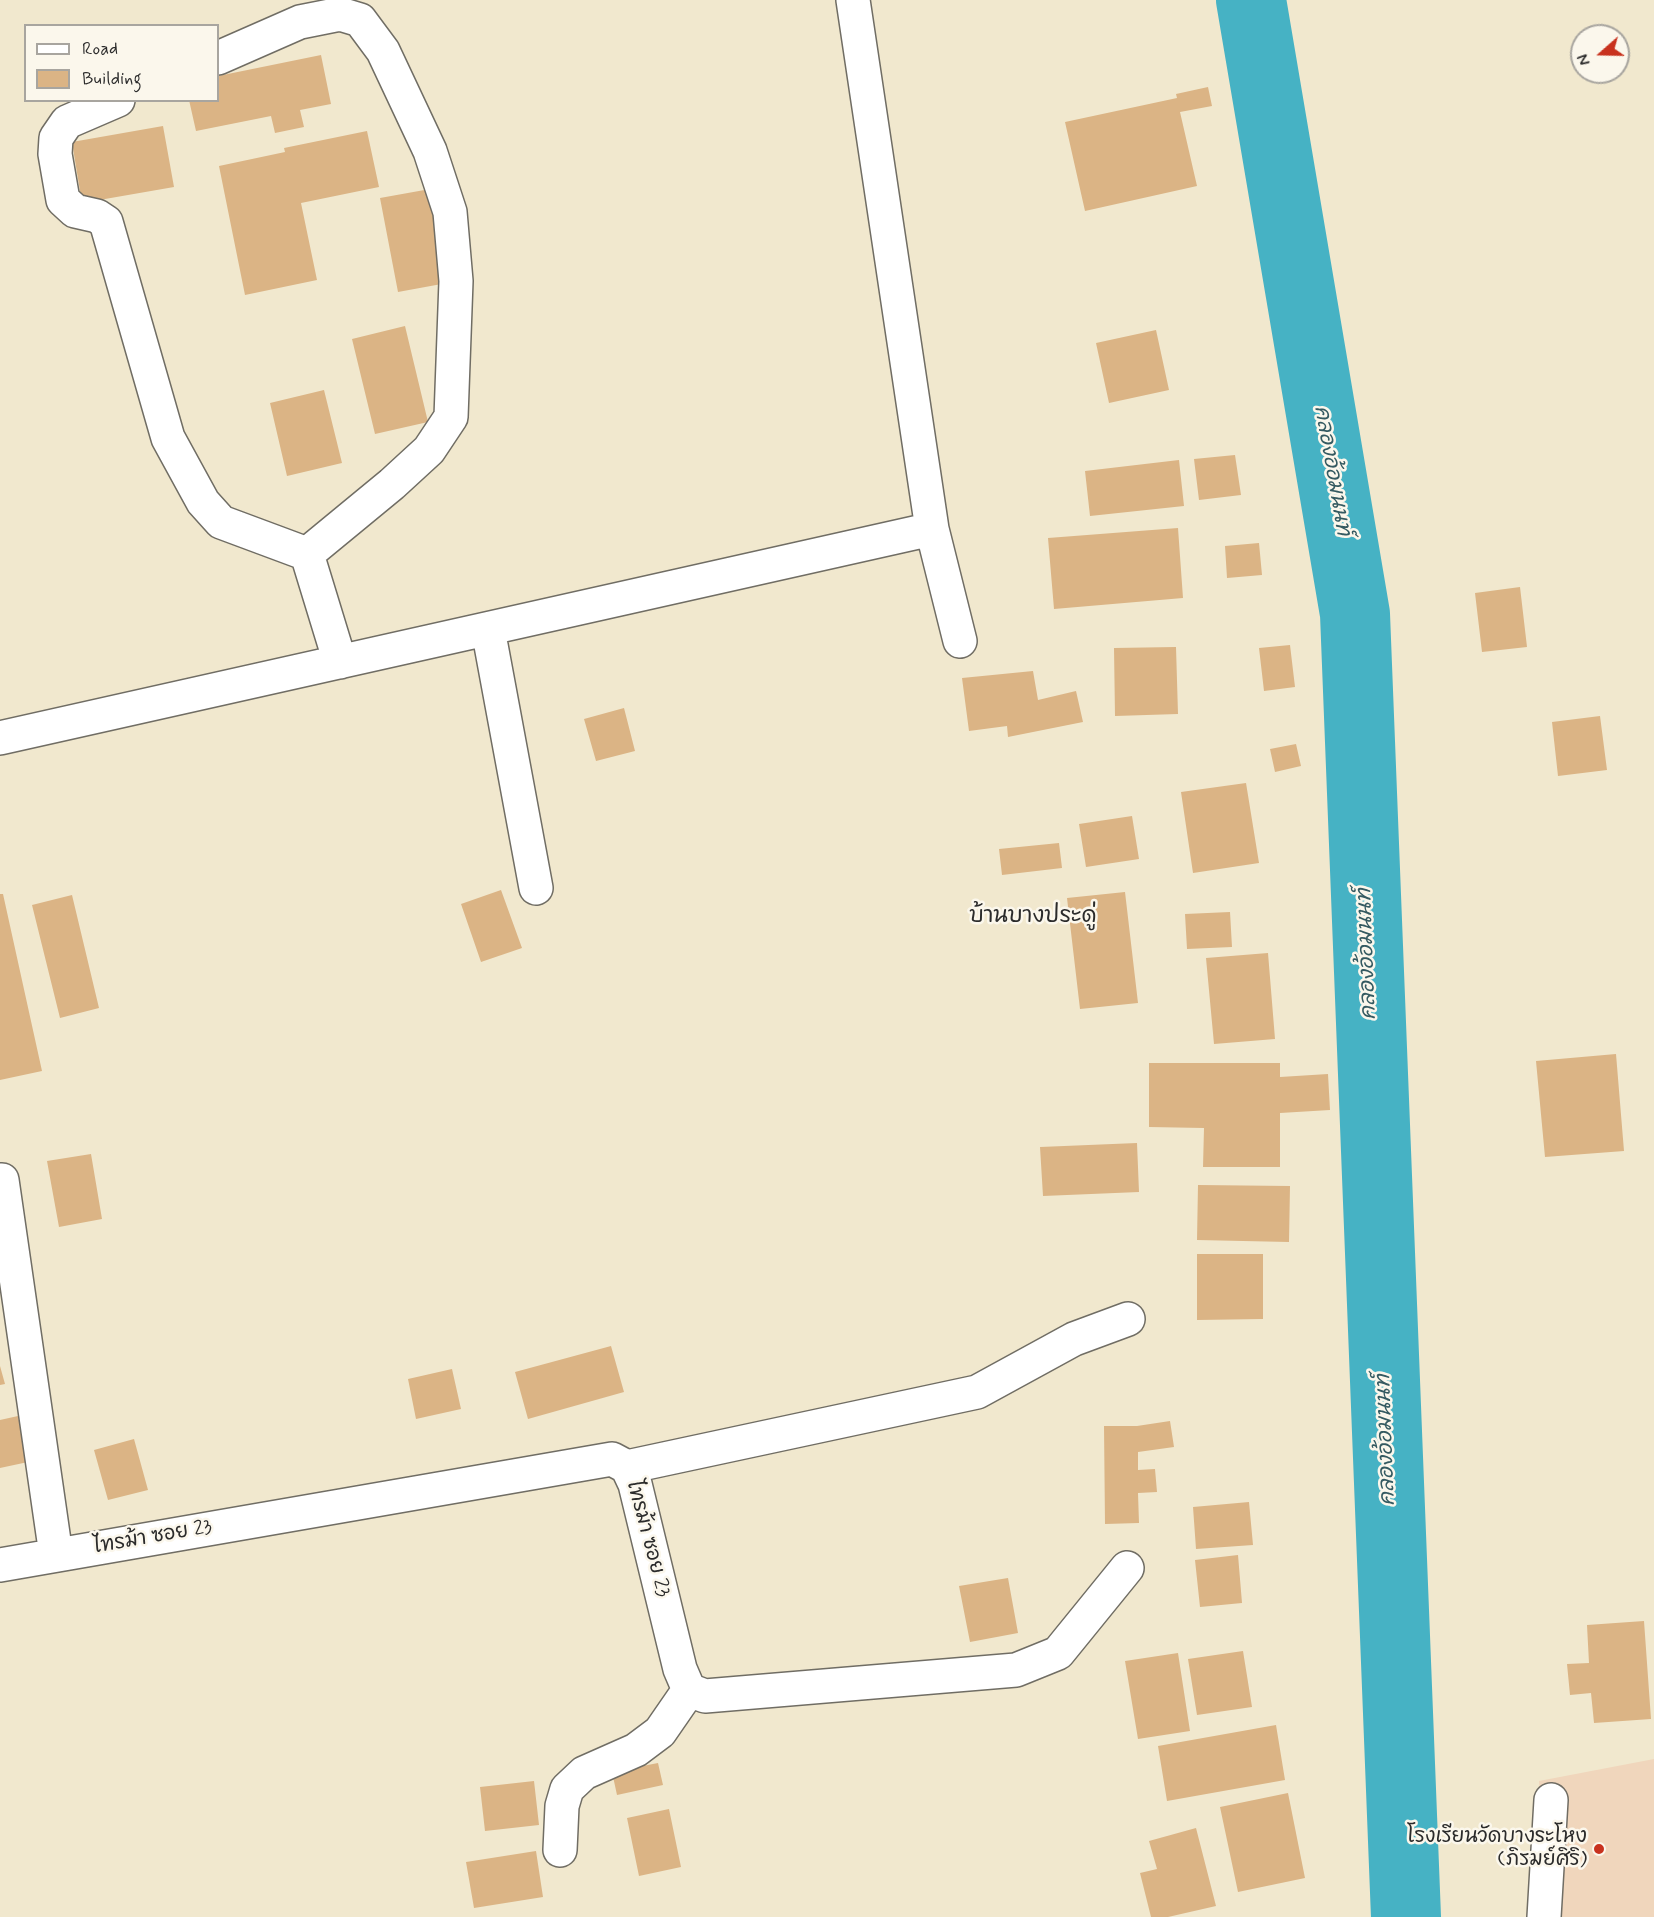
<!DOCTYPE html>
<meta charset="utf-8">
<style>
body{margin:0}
#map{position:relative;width:1654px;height:1917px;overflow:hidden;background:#f1e8ce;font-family:Mynerve,sans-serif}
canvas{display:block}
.legend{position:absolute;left:24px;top:24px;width:195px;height:78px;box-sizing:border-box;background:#fbf7ec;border:2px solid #a8a59f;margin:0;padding:8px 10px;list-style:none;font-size:18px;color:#2b2b2b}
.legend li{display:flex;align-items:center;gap:12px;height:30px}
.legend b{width:30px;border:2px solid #a8a59f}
.north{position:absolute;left:1570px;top:24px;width:60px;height:60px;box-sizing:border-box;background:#fbf7ec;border:2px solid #a8a59f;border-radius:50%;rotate:250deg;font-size:16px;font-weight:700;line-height:24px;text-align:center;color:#2b2b2b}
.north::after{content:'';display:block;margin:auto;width:21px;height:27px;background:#c8321e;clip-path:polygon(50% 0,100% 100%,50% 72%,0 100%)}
</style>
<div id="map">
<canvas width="1654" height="1917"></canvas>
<ul class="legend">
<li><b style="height:8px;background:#fff"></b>Road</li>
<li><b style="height:16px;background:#dbb485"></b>Building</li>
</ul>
<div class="north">N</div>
</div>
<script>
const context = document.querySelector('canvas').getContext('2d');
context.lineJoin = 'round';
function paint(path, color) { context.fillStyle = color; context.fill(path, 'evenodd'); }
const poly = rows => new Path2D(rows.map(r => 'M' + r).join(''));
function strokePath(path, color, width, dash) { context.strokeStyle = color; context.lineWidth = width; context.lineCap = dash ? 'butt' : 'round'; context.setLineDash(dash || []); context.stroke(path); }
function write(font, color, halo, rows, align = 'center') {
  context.font = font + ' Mynerve,"Playpen Sans Thai",sans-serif'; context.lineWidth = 5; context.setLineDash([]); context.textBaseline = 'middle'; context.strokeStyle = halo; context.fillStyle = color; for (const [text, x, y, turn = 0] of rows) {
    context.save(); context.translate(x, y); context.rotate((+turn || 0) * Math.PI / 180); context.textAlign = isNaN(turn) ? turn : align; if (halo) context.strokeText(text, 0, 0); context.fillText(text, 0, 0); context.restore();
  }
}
paint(poly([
 [1654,1759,1654,1917,1548,1917,1539,1781]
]), '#f0d6bc');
strokePath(poly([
 [1251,0,1355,614,1406,1917]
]), '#46b2c4', 70);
paint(poly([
 [321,55,331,104,300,110,304,127,275,133,271,116,196,131,189,100,218,100,218,76],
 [1208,87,1212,106,1180,112,1197,186,1085,211,1065,122,1177,98,1176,94],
 [163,126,174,187,82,203,72,142],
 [367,131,379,187,301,203,317,280,245,295,219,166,285,152,284,148],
 [430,189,447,283,398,292,380,198],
 [405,326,428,422,375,434,352,339],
 [1156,330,1169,390,1109,403,1096,343],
 [324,390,342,463,287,476,270,403],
 [1235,455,1241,495,1199,500,1194,459],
 [1179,460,1184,506,1090,516,1085,471],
 [1178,528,1183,598,1054,609,1048,538],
 [1259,543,1262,575,1227,578,1225,546],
 [1520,587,1527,647,1482,652,1475,593],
 [1290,645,1295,687,1264,691,1259,648],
 [1176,647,1178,714,1115,716,1114,648],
 [1033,671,1038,700,1076,691,1083,722,1008,737,1007,726,969,731,962,678],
 [624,708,635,751,596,761,584,719],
 [1600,716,1607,770,1558,776,1552,722],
 [1296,744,1301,766,1275,772,1270,749],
 [1246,783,1259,863,1193,873,1181,792],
 [1132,816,1139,859,1086,867,1079,824],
 [1059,843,1062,868,1002,875,999,849],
 [501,890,522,948,481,962,461,904],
 [1125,892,1138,1003,1080,1009,1067,898],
 [0,894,3,894,42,1071,0,1080],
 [72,895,99,1008,60,1018,32,905],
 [1230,912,1232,947,1187,949,1185,914],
 [1268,953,1275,1039,1214,1044,1206,958],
 [1616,1054,1624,1151,1545,1157,1536,1061],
 [1149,1063,1280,1063,1280,1077,1328,1074,1330,1110,1280,1113,1280,1167,1203,1167,1204,1128,1149,1127],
 [1137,1143,1139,1192,1043,1196,1040,1147],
 [91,1154,102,1219,59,1227,47,1161],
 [1198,1185,1290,1186,1289,1242,1197,1240],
 [1197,1254,1263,1254,1263,1319,1197,1320],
 [611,1346,624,1392,528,1419,515,1372],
 [0,1366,5,1384,0,1385],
 [452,1369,461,1409,416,1419,408,1379],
 [18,1416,28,1462,0,1468,0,1420],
 [1170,1421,1174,1447,1138,1452,1138,1470,1155,1469,1157,1492,1138,1493,1139,1523,1105,1524,1104,1426,1137,1426],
 [134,1439,148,1490,108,1500,94,1450],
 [1249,1502,1253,1545,1196,1549,1193,1507],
 [1238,1555,1242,1603,1200,1607,1195,1560],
 [1008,1578,1018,1633,970,1642,959,1586],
 [1644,1621,1651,1719,1594,1723,1591,1693,1570,1695,1567,1664,1589,1663,1587,1625],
 [1243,1651,1252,1707,1197,1715,1188,1659],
 [1178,1653,1190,1731,1138,1739,1125,1661],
 [1276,1725,1285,1780,1167,1801,1158,1746],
 [658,1763,663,1785,617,1795,612,1772],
 [534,1781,539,1825,485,1831,480,1787],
 [1288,1793,1305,1878,1238,1892,1220,1807],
 [669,1809,681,1867,639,1876,627,1818],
 [1196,1828,1216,1906,1168,1917,1151,1917,1140,1873,1157,1869,1149,1841],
 [536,1851,543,1897,474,1908,466,1862]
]), '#dbb485');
const minor = poly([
 [853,0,932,529,960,641],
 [218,58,300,22,340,14,360,20,383,51,430,151,450,212,456,281,451,417,429,450,392,484,307,554],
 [118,100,67,122,56,138,55,154,63,200,75,211,97,216,106,222,168,438,203,502,221,522,307,554,340,662],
 [488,629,536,888],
 [0,738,932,529],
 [2,1180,56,1555],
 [627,1467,977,1392,1074,1339,1128,1319],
 [0,1565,612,1459,627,1467,635,1484,680,1669,689,1690,705,1696,1016,1670,1058,1653,1127,1568],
 [560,1850,562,1806,567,1789,584,1773,636,1750,660,1732,689,1690],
 [1544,1917,1551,1800]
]);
strokePath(minor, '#706d64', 36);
strokePath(minor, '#fff', 33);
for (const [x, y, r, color] of [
 [1599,1849,6,"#c8321e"]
]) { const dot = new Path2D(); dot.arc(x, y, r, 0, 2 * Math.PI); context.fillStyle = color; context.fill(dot); strokePath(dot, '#fbf7ec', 2); }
write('20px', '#2b2b2b', '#fbf7ec', [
 ["ไทรม้า ซอย 23",153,1538,-10],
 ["ไทรม้า ซอย 23",647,1539,75]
]);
write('20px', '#2b2b2b', '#fbf7ec', [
 ["โรงเรียนวัดบางระโหง",1587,1838],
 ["(ภิรมย์ศิริ)",1587,1861]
], 'right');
write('italic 21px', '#345a61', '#fbf7ec', [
 ["คลองอ้อมนนท์",1331,471,80],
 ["คลองอ้อมนนท์",1368,954,-92],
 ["คลองอ้อมนนท์",1387,1440,-92]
]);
write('22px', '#2b2b2b', '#fbf7ec', [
 ["บ้านบางประดู่",1033,917]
]);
</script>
